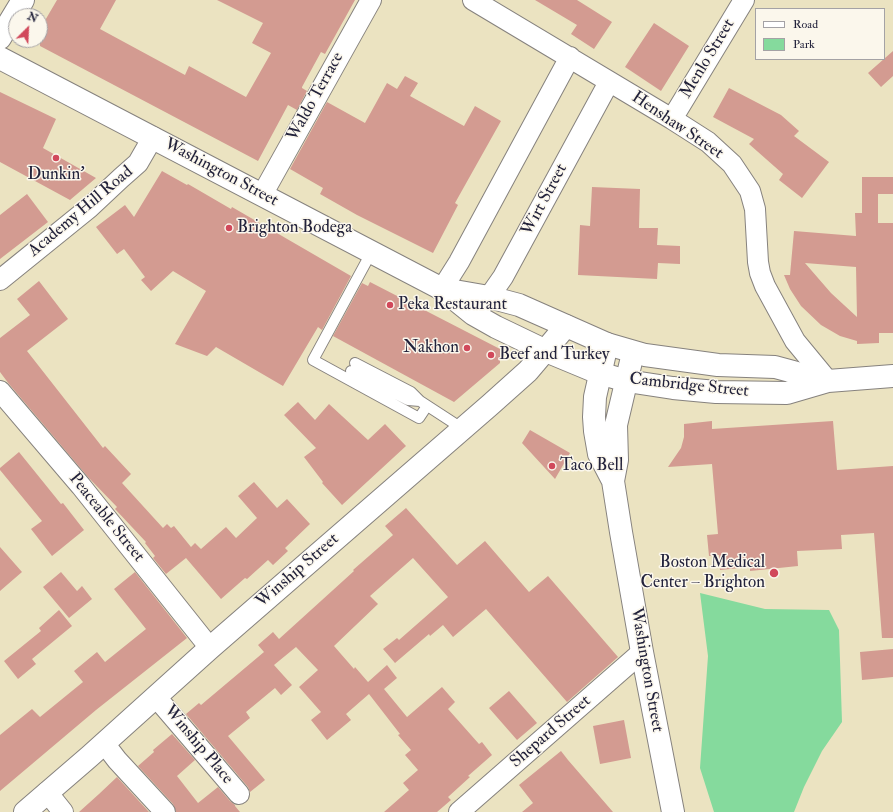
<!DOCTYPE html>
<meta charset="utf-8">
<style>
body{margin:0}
#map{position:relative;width:893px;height:812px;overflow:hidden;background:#ebe3c1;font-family:"IM FELL Double Pica",serif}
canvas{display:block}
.legend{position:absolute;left:755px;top:8px;width:130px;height:52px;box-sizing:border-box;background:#fbf7ec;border:1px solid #a4a2a5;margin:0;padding:5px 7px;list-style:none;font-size:12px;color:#22223b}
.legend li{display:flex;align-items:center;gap:8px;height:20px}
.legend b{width:20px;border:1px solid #a4a2a5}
.north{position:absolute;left:8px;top:8px;width:40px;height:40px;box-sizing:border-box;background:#fbf7ec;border:1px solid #a4a2a5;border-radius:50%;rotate:24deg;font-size:11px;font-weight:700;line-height:16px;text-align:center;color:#22223b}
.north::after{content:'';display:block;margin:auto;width:14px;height:18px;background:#d1495b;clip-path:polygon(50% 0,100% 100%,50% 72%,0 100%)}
</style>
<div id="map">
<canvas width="893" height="812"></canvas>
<ul class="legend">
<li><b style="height:5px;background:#fff"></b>Road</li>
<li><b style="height:11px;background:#85da9d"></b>Park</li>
</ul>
<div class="north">N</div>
</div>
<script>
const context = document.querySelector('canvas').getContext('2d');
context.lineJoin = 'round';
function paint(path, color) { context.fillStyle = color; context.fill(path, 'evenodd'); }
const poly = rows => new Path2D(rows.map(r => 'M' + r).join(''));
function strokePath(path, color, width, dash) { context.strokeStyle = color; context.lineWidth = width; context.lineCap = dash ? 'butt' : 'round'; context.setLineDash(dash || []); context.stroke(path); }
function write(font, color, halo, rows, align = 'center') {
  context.font = font + ' "IM FELL Double Pica",serif'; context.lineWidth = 3; context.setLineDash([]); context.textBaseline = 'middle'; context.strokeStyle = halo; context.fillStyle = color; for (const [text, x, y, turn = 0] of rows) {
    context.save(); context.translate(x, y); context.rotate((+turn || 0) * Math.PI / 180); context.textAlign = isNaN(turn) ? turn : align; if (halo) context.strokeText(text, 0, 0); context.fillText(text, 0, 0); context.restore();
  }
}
paint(poly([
 [700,593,765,609,829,610,839,630,842,722,822,751,804,787,794,812,714,812,700,768,708,656]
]), '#85da9d');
paint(poly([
 [57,0,116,0,100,29,185,75,189,66,246,97,271,53,252,43,263,23,217,0,355,0,325,54,321,52,302,87,302,88,307,91,297,110,288,105,258,161,40,46,40,29],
 [535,0,577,0,612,22,594,49,571,34,577,25],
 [654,23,689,46,661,91,625,67],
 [893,51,893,76,881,87,868,73],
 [405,76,418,83,410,96,464,126,475,106,501,121,455,203,458,205,433,253,357,215,320,194,323,188,290,169,327,102,365,123,387,83,397,89],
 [729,88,781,115,799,131,794,136,829,162,802,198,779,180,783,174,749,144,754,139,713,117],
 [0,92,56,119,43,148,96,178,70,200,0,162],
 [162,171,187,185,188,184,231,209,232,207,351,276,322,330,318,327,283,386,216,347,207,356,175,344,206,291,173,271,151,291,141,280,145,277,124,249,117,254,96,227,125,205,134,217],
 [862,177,893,177,893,194,878,194,878,223,893,223,893,333,879,333,879,343,857,344,857,341,840,336,821,325,801,306,790,289,784,275,790,275,794,231,856,236,855,213,862,213],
 [805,263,856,267,857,317,831,293],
 [592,187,640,189,639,228,658,228,657,245,680,246,680,264,658,263,657,279,578,275,580,225,590,226],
 [27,194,48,222,0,259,0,215],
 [39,281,68,319,27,351,103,448,105,446,131,474,122,483,163,528,167,524,171,528,174,526,191,547,195,543,201,549,226,527,236,538,257,518,238,496,254,482,277,508,287,499,310,524,285,548,288,551,273,565,268,560,247,579,245,578,221,599,186,558,166,574,153,558,155,556,145,543,146,542,115,509,117,507,88,477,9,384,0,372,0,338,30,315,17,299],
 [370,282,500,349,500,363,454,402,333,336,362,283,368,286],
 [298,402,315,420,329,404,368,440,385,424,406,446,342,505,322,483,323,482,304,457,316,448,284,415],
 [712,421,712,429,833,421,837,470,893,466,893,638,882,638,874,533,841,535,842,549,797,551,798,566,750,571,750,567,720,570,719,555,709,556,707,535,718,534,712,464,668,467,681,448,684,437,684,424],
 [530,430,570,453,555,479,522,443],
 [19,452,61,504,63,503,84,530,52,556,31,529,42,521,0,470,0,468],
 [406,508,457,565,485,541,529,592,548,576,618,657,567,702,486,609,453,637,443,625,430,636,429,634,395,663,383,649,397,638,399,640,448,597,413,558,370,596,378,604,334,646,354,669,355,667,368,682,387,665,397,678,384,689,407,717,442,687,455,702,448,709,479,744,482,742,492,755,468,776,470,777,448,797,451,800,437,812,384,812,409,790,403,783,418,770,405,755,411,750,398,735,400,734,369,694,346,714,351,720,327,740,311,720,321,712,299,687,318,670,296,647,274,665,292,685,281,695,275,688,246,712,250,718,228,736,265,780,250,792,248,787,186,714,199,703,201,705,264,652,258,645,273,632,279,639,354,571,353,570,393,535,385,526],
 [0,547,22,572,0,591],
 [61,572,77,591,82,586,92,599,69,618,43,587],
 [135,572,187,638,96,710,0,791,0,735,32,709,40,717,83,682,74,671,97,652,105,662,146,629,114,589],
 [59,610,72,626,32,659,36,664,18,679,4,661,41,631,39,628],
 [893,649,893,677,862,680,860,652],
 [509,691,537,723,517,740,489,708],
 [624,720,631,758,600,764,593,726],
 [172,734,195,760,177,776,198,803,218,787,230,801,235,805,235,806,240,812,176,812,173,804,138,766,154,752,153,750],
 [561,751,568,760,613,812,522,812,533,803,519,785],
 [117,777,149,812,79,812,99,794]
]), '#d39b91');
const service = poly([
 [371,253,313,360,419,418,427,406],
 [355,363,411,392,420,401,463,429],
 [351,371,408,400,420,401]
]);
const minor = poly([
 [473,0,672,119,708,142,732,164,750,191,755,209,758,262,760,273,765,286,795,341,828,381],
 [672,119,744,0],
 [262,195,371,0],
 [0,280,89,208,121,178,138,163,153,137],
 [442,289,459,262,570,57],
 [479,308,489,297,503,277,609,82],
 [0,391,81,486,210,648],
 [156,697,239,794],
 [104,743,117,760,165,812],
 [47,792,63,812],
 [459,812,642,652]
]);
const secondary = poly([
 [0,38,23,0],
 [607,344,595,397,594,417,595,431,599,454,613,481,621,532,642,652,673,812],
 [613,481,617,460,616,425,633,353],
 [25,812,90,756,210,648,490,405,528,371,566,326]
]);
const primary = poly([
 [0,58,442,289,473,314,496,327,546,351,599,373,627,381,673,388,716,392,787,393,828,381,893,376],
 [443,289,489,297,519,305,607,344,645,355,718,365,775,367,827,381]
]);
strokePath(service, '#86827e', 12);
strokePath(minor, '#86827e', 22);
strokePath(secondary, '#86827e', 24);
strokePath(primary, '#86827e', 24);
strokePath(service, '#fff', 10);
strokePath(minor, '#fff', 20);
strokePath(secondary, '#fff', 22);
strokePath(primary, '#fff', 22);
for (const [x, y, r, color] of [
 [56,158,4,"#d1495b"],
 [229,228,4,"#d1495b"],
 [390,305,4,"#d1495b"],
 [467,348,4,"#d1495b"],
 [491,355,4,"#d1495b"],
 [552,466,4,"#d1495b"],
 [774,573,5,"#d1495b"]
]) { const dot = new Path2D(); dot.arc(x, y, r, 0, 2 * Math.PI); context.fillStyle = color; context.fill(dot); strokePath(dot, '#fbf7ec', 1.5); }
write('17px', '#22223b', '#fbf7ec', [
 ["Menlo Street",708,59,-59],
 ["Waldo Terrace",316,97,-61],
 ["Henshaw Street",677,126,34],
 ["Washington Street",221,173,28],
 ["Wirt Street",545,200,-62],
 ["Academy Hill Road",81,212,-40],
 ["Cambridge Street",689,386,6],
 ["Peaceable Street",106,518,51],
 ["Winship Street",298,571,-41],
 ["Washington Street",646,670,80],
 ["Shepard Street",551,732,-41],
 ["Winship Place",198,745,50]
]);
write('17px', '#22223b', '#fbf7ec', [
 ["Dunkin'",56,175,"center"],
 ["Brighton Bodega",237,228],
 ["Peka Restaurant",398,305],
 ["Nakhon",459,348,"right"],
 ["Beef and Turkey",499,355],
 ["Taco Bell",560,466],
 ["Boston Medical",765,563,"right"],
 ["Center – Brighton",765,583,"right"]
], 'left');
</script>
